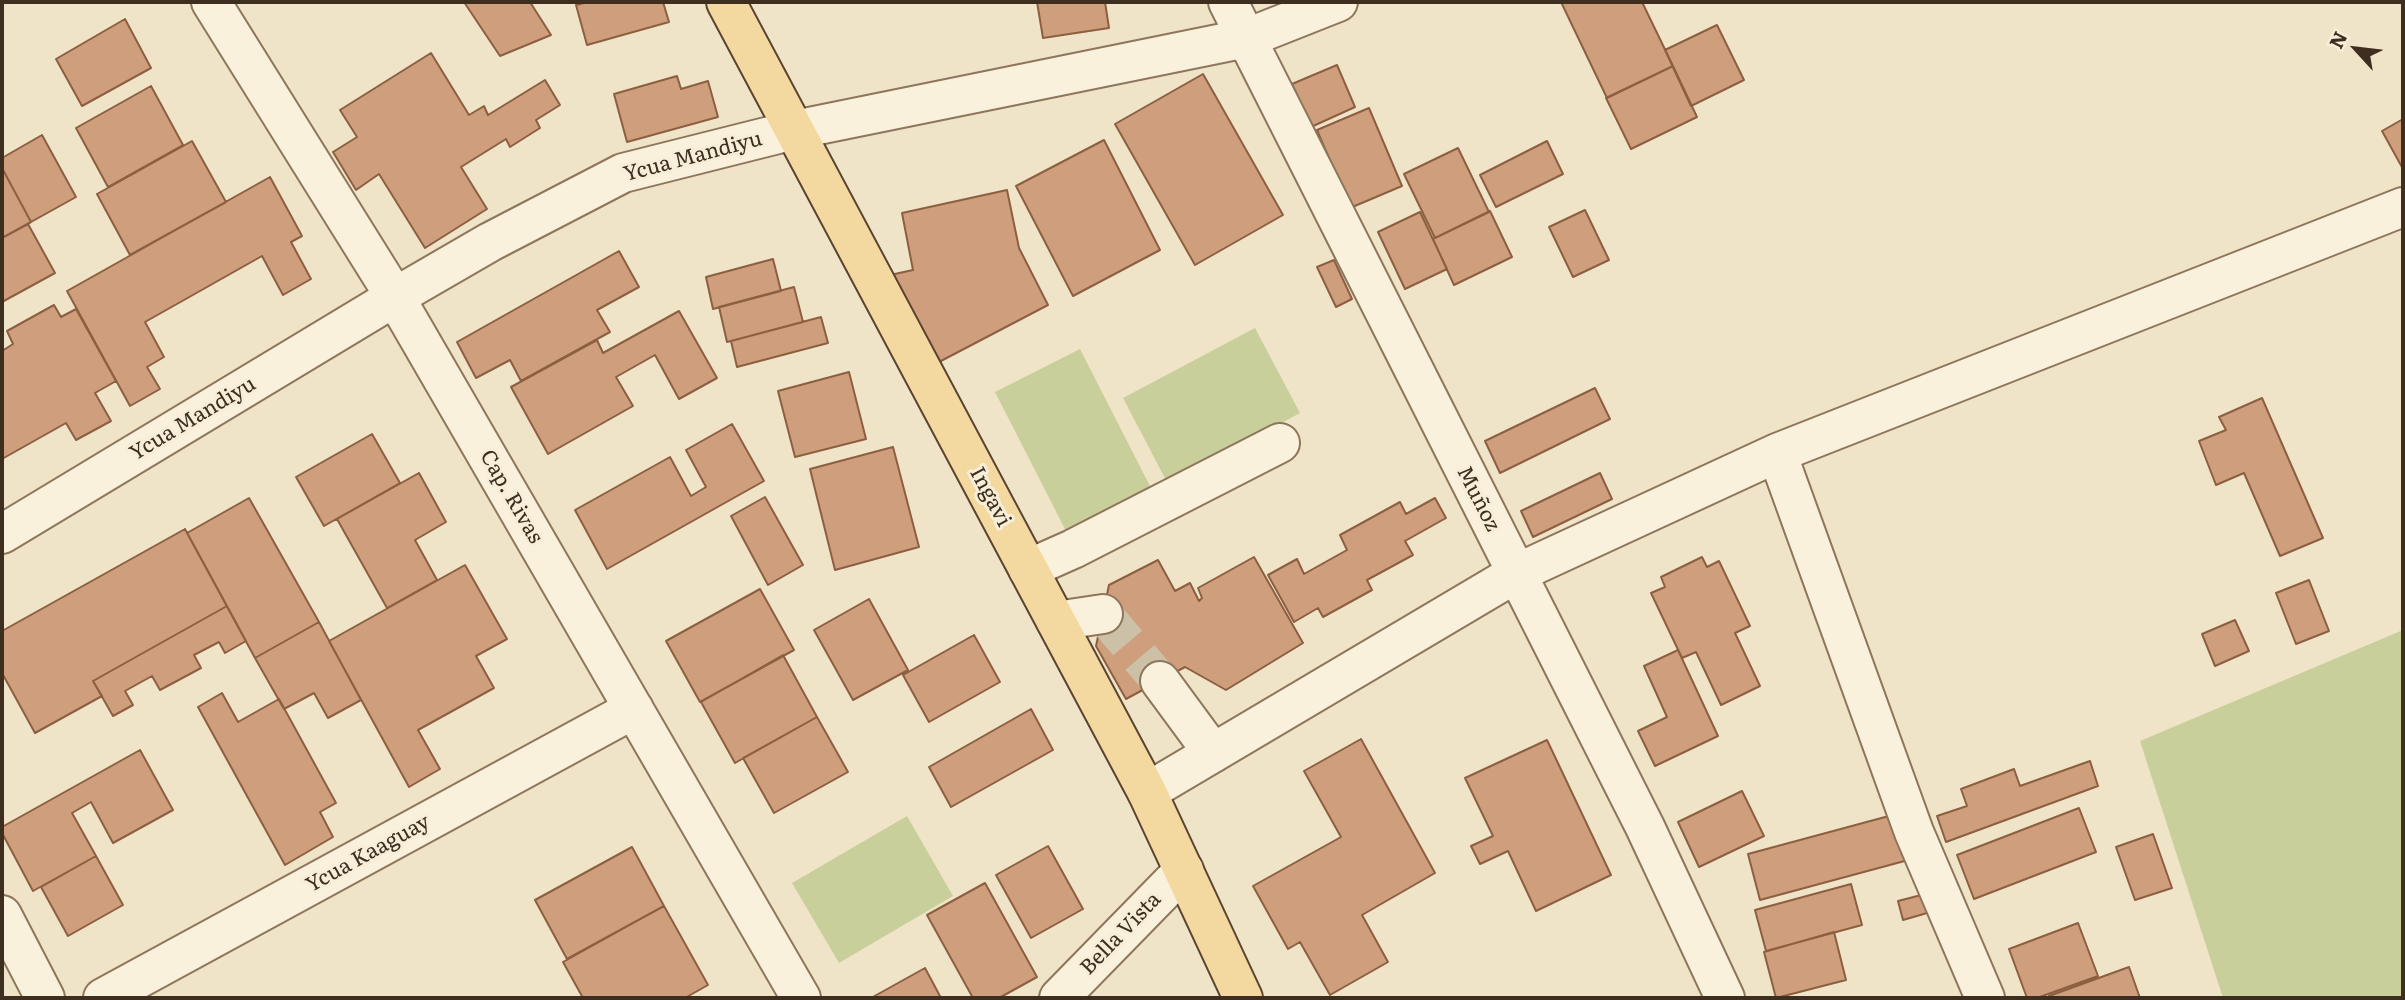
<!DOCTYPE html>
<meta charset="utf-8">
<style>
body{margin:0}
#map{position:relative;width:2405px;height:1000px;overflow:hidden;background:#f0e4c8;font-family:Literata,serif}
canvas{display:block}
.frame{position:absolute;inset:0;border:4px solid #3d2e20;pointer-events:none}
.north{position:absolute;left:2321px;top:14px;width:70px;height:70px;-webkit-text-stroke:5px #f7eed8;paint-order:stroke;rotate:297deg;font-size:19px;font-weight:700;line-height:28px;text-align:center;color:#3d2e20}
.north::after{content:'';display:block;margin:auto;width:24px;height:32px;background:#3d2e20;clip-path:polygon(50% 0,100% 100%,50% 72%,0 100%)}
</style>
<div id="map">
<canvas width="2405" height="1000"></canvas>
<div class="frame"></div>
<div class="north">N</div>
</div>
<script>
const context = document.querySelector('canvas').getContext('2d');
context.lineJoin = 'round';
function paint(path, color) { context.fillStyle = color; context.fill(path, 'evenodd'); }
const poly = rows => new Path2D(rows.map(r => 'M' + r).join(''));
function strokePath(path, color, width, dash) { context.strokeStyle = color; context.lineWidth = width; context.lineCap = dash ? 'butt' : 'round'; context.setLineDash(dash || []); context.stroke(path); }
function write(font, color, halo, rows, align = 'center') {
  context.font = font + ' Literata,serif'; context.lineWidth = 6; context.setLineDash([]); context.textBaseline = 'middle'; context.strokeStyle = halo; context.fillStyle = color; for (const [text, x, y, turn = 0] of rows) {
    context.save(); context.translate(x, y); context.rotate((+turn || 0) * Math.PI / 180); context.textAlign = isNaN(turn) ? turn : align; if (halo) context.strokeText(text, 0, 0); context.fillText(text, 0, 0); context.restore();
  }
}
paint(poly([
 [1255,328,1300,413,1168,484,1123,398],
 [1080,349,1152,490,1067,533,995,392],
 [2403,630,2403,998,2223,998,2140,741],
 [907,816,953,896,839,963,792,883]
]), '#c9cf9b');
const building = poly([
 [464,2,530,2,551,35,500,56,464,2],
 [588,2,663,2,669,22,587,45,576,5,588,2],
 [1037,2,1105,2,1109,28,1043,38,1037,2],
 [1561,2,1642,2,1673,66,1607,98,1561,2],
 [125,19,151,68,82,106,56,59,125,19],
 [1717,25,1744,80,1691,106,1665,50,1717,25],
 [431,53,469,115,484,106,488,115,545,80,560,105,536,120,540,128,510,147,506,139,461,167,487,209,425,248,379,174,356,190,333,152,357,137,340,110,431,53],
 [1337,65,1355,107,1311,127,1292,84,1337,65],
 [1673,66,1697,117,1631,149,1606,98,1673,66],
 [1203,74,1283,215,1195,265,1115,124,1203,74],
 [677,76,681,89,708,81,718,117,627,142,614,94,677,76],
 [151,86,183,145,108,187,76,128,151,86],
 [1369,108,1402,186,1350,208,1317,130,1369,108],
 [2403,119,2403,169,2382,131,2403,119],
 [42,135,76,197,31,222,2,168,2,158,42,135],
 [1104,140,1160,250,1073,296,1016,186,1104,140],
 [192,141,226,202,130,255,97,194,192,141],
 [1547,141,1563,174,1496,207,1480,175,1547,141],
 [1458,148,1489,212,1435,238,1404,174,1458,148],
 [2,168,31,222,2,238,2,168],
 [270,177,302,236,291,242,311,279,283,295,262,256,145,322,164,357,147,367,160,389,130,406,67,291,270,177],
 [1007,190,1019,248,1048,305,939,362,890,275,913,270,902,213,1007,190],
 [1585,210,1609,260,1573,277,1549,227,1585,210],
 [1490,211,1512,257,1454,285,1433,239,1490,211],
 [1420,212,1447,269,1405,289,1378,232,1420,212],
 [28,224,55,273,2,302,2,238,28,224],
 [619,251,639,287,597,310,610,332,521,381,510,360,476,378,457,342,619,251],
 [773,259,781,291,713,309,706,277,773,259],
 [1334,260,1352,299,1336,307,1317,267,1334,260],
 [794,287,803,322,727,342,719,307,794,287],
 [54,305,61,317,76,309,116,381,95,393,111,421,76,440,66,423,2,459,2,351,13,344,7,331,54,305],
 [679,311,717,378,679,399,655,355,616,377,633,406,548,454,511,387,597,340,603,353,679,311],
 [821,317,828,343,737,367,731,341,821,317],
 [849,372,866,439,795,457,778,391,849,372],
 [1595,388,1610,419,1500,473,1485,441,1595,388],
 [2262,398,2323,538,2280,556,2244,473,2216,485,2199,441,2226,430,2219,417,2262,398],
 [732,424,764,481,607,569,575,510,670,457,691,496,706,487,686,450,732,424],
 [372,434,400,483,324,526,296,477,372,434],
 [893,447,919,547,835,570,810,469,893,447],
 [419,473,446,522,415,540,437,580,387,608,337,519,419,473],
 [1600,473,1612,499,1533,537,1521,511,1600,473],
 [765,497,803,565,768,585,731,516,765,497],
 [249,498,319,622,255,658,187,533,249,498],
 [1435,498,1446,518,1405,541,1413,555,1367,580,1372,590,1323,617,1318,608,1294,622,1268,575,1297,559,1304,574,1347,550,1340,535,1400,502,1406,514,1435,498],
 [185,529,227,606,93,681,102,696,35,733,2,673,2,631,185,529],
 [1254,557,1303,643,1226,690,1185,667,1126,699,1096,646,1109,585,1158,560,1175,591,1190,583,1199,601,1202,598,1198,588,1254,557],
 [1702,557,1707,567,1719,561,1750,626,1735,633,1760,686,1721,705,1696,652,1682,658,1651,593,1665,587,1661,577,1702,557],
 [465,565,507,639,476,656,494,688,418,730,440,769,409,787,329,641,465,565],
 [2309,580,2329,631,2296,644,2276,593,2309,580],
 [760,589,794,650,700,702,666,641,760,589],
 [869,599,908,670,853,700,814,630,869,599],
 [227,606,246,641,225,653,219,642,194,655,201,668,160,690,152,676,125,691,133,705,113,716,93,681,227,606],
 [2235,620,2249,651,2215,666,2202,634,2235,620],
 [319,622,361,700,328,718,314,693,284,709,255,658,319,622],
 [974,635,1000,682,929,722,903,675,974,635],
 [1678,650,1718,736,1655,766,1638,731,1667,717,1644,666,1678,650],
 [783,655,817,717,735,763,701,702,783,655],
 [222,693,238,722,279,699,336,803,320,812,333,837,285,865,198,707,222,693],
 [1031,709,1053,750,951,807,929,767,1031,709],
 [817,717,848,772,774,813,743,758,817,717],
 [1361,739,1435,873,1362,915,1388,962,1330,995,1300,942,1288,949,1253,886,1341,837,1304,771,1361,739],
 [1547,740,1611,875,1536,911,1508,851,1480,864,1471,846,1493,836,1465,778,1547,740],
 [140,750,173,810,113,843,91,802,72,813,96,856,33,891,2,833,2,827,140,750],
 [2090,761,2098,786,1946,842,1937,816,1967,806,1961,789,2014,769,2020,786,2090,761],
 [1742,791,1764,836,1699,867,1678,822,1742,791],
 [2079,808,2096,852,1974,899,1957,855,2079,808],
 [1900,813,1912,859,1760,900,1748,854,1900,813],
 [2153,834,2172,888,2135,900,2116,847,2153,834],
 [1048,846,1083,909,1031,938,996,875,1048,846],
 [632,847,664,906,567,959,535,900,632,847],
 [96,856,123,905,68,936,41,887,96,856],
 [985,883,1037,977,999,998,973,998,927,915,985,883],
 [1851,884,1862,925,1766,951,1755,910,1851,884],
 [1929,893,1934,911,1903,920,1898,901,1929,893],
 [664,906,708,985,685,998,583,998,563,962,664,906],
 [2078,923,2098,976,2037,998,2027,998,2009,949,2078,923],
 [1834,932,1846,980,1776,998,1764,952,1834,932],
 [2129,967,2140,998,2050,998,2049,996,2129,967],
 [925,968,941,998,871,998,925,968]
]);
paint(building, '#cf9f7d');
strokePath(building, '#8d5f41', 2);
strokePath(poly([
 [1103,614,1160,681]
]), '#ccc0a6', 38, [38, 19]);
const minor = poly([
 [211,2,395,297,801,998],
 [1228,2,1645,827,1725,998],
 [1777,453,1914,832,1985,998],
 [2,534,395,297,490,242,623,173,794,130,1247,38,1338,2],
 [1028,569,1073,549,1280,443],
 [1056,621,1103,614],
 [1160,681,1213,753],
 [1147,792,1515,574,1777,453,2403,207],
 [2,915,45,998],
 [103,998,634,709],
 [1059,998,1184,870]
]);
const major = poly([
 [726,2,1147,792,1243,998]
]);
strokePath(minor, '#8d765c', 42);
strokePath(major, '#5b4430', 42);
strokePath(minor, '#faf1dc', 38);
strokePath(major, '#f3d9a0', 38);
write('21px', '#3d2e20', '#f7eed8', [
 ["Ycua Mandiyu",693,157,-15],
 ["Ycua Mandiyu",193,419,-31],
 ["Cap. Rivas",511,497,60],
 ["Ingavi",990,497,62],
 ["Muñoz",1478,499,63],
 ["Ycua Kaaguay",368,854,-29],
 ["Bella Vista",1121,934,-46]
]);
</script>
